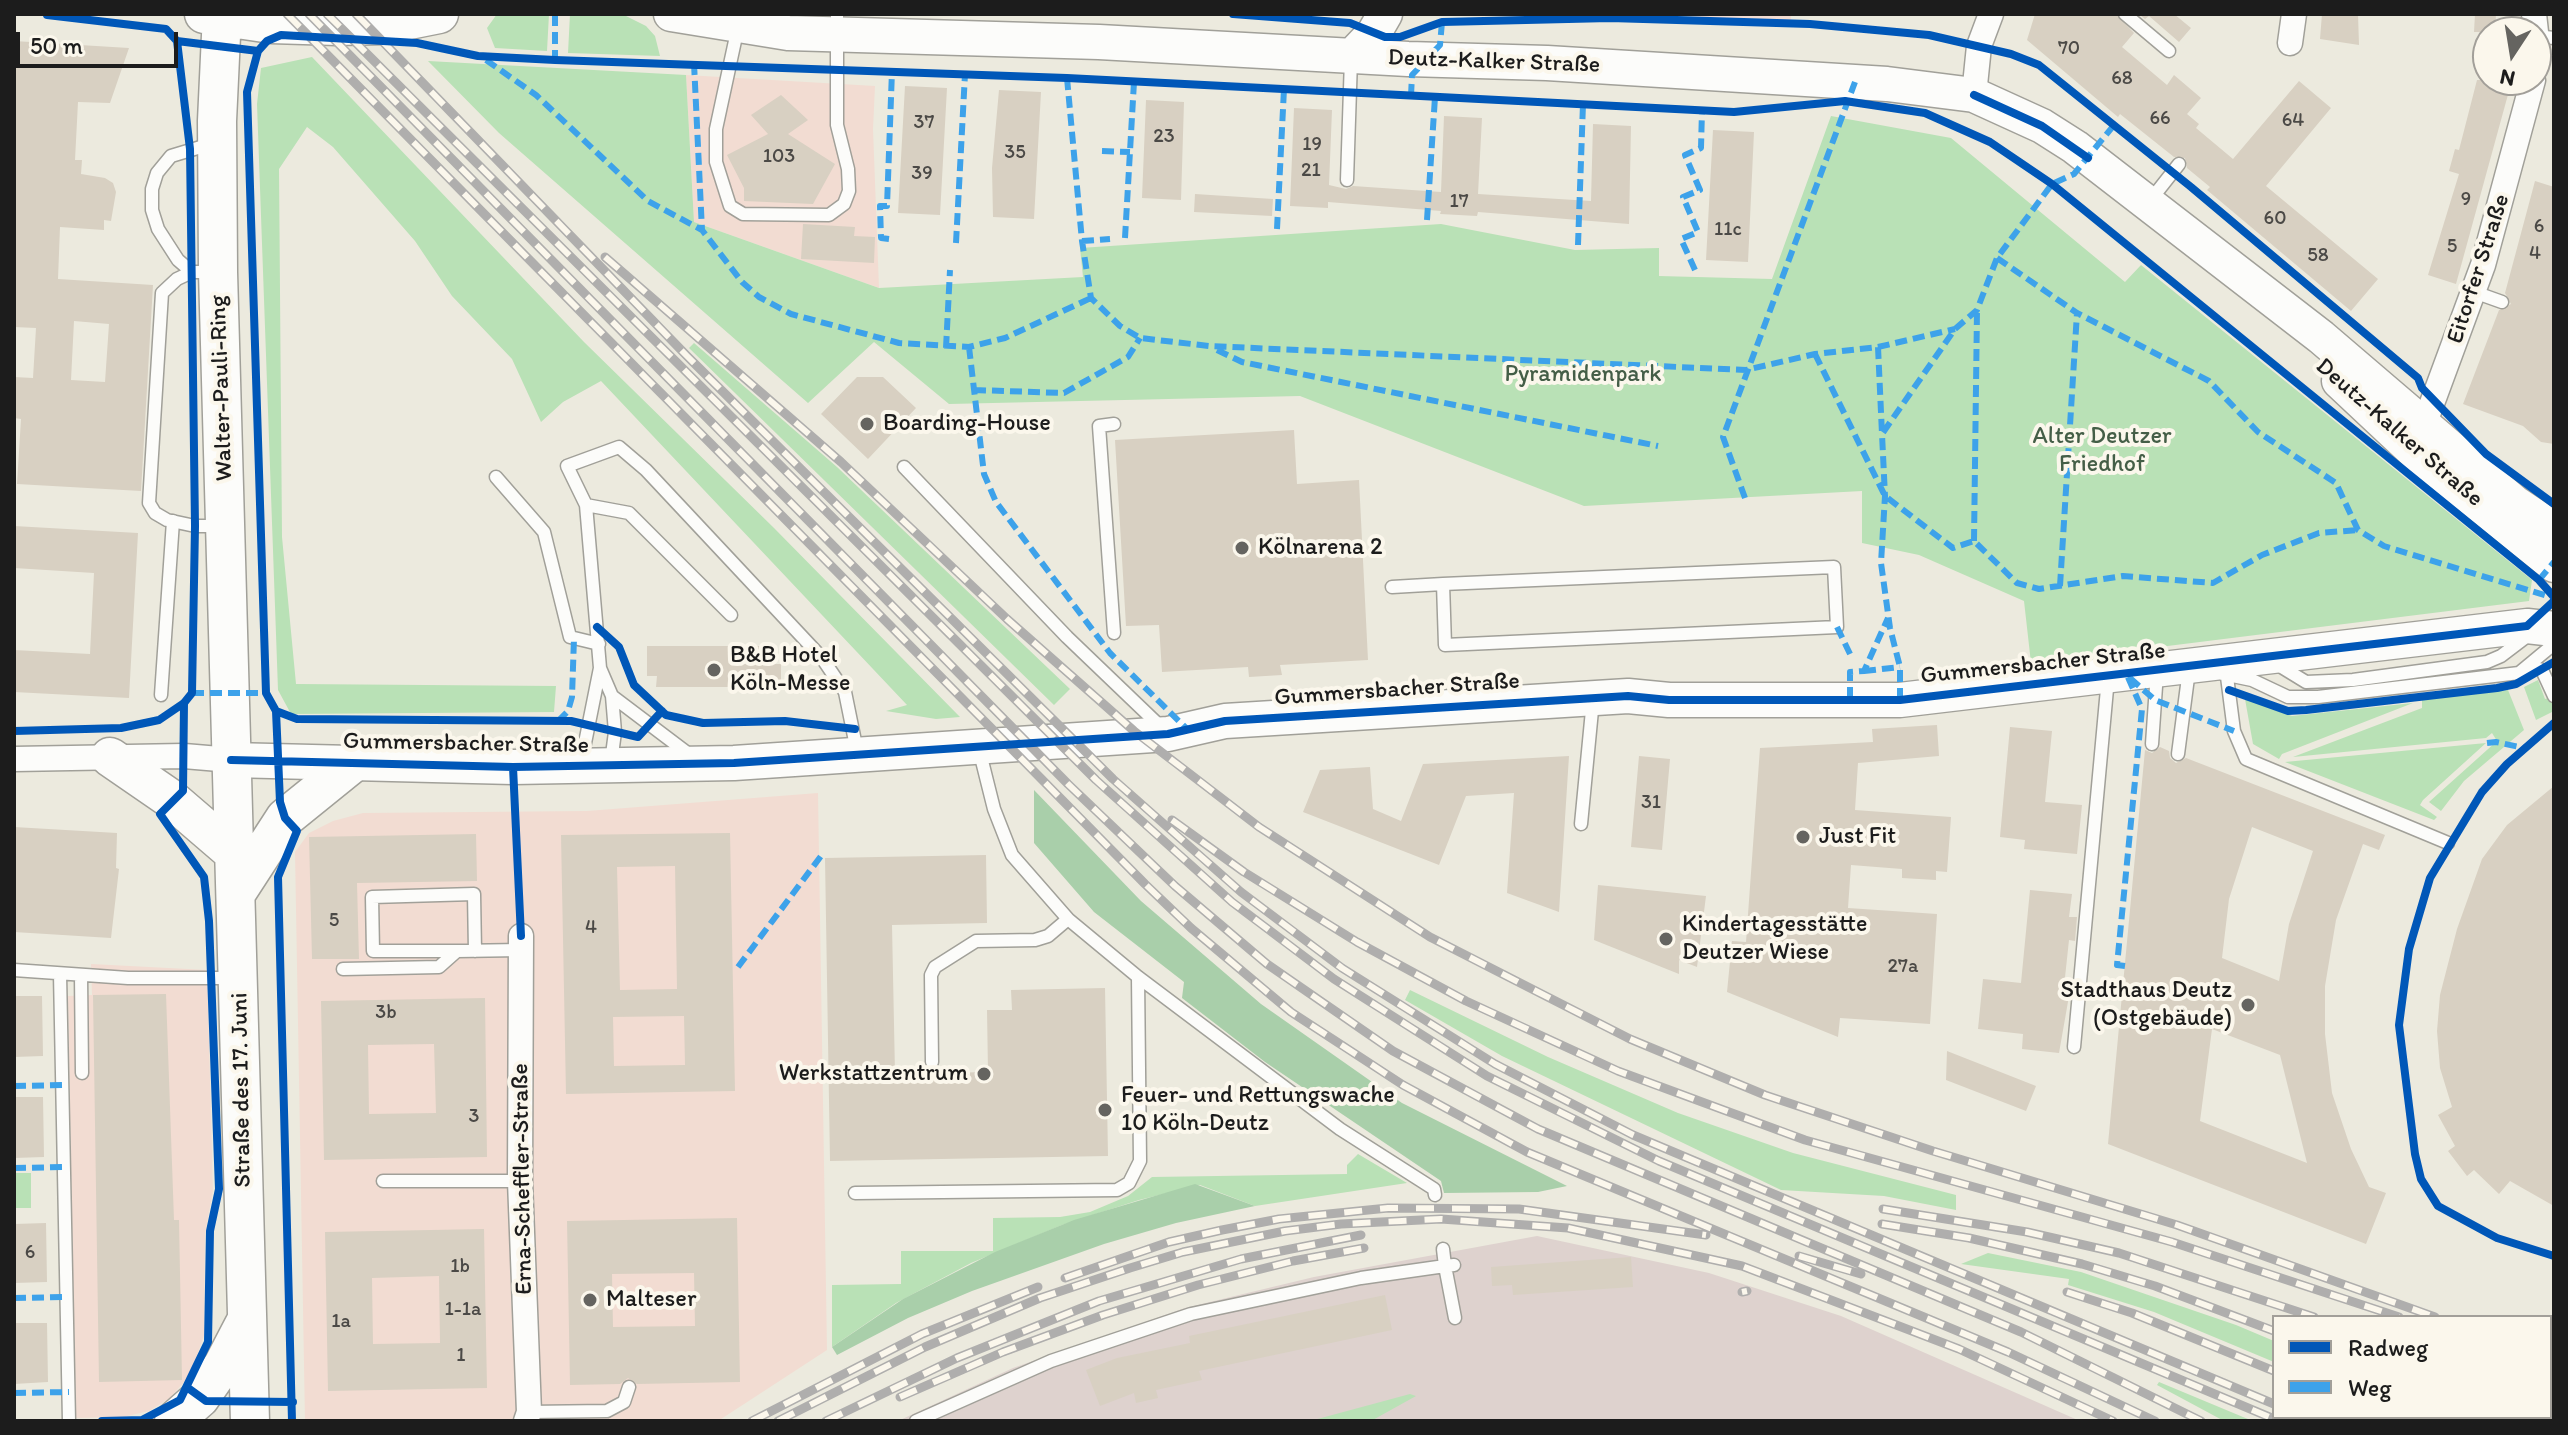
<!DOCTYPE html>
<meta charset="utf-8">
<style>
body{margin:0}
#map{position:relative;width:2568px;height:1435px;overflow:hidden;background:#eceade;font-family:Itim,sans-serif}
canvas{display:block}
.frame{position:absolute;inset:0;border:16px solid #1c1c1c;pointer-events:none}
.legend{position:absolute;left:2272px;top:1315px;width:280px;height:104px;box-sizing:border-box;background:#fbf7ec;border:2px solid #a29f99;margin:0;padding:10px 14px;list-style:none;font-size:24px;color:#1c1c1c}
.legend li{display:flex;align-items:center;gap:16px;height:40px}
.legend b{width:40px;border:2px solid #a29f99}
.north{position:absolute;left:2472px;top:16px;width:80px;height:80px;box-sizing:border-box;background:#fbf7ec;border:2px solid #a29f99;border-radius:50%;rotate:192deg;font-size:22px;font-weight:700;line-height:32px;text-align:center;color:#1c1c1c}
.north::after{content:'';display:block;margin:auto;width:28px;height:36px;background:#656460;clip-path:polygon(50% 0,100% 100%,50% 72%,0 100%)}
.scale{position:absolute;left:16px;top:32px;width:162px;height:36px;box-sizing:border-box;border:4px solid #1c1c1c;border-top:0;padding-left:10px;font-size:24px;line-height:28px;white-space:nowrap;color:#1c1c1c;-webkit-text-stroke:6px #fbf7ec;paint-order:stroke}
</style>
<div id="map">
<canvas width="2568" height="1435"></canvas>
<div class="frame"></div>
<ul class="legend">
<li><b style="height:10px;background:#0057b8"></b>Radweg</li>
<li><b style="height:10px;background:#3da2ea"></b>Weg</li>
</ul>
<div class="north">N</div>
<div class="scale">50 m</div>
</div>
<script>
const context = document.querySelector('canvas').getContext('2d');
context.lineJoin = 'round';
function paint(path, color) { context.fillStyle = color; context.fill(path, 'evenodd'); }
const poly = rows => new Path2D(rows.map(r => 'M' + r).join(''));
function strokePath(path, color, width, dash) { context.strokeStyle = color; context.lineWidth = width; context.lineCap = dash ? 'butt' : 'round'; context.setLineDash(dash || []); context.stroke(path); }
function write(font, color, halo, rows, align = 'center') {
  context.font = font + ' Itim,sans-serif'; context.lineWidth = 8; context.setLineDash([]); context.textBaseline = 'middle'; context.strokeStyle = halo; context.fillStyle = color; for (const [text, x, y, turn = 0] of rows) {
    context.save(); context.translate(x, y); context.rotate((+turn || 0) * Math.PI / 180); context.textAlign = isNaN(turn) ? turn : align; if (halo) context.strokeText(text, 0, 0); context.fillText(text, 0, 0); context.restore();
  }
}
paint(poly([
 [1649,14,1791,14,1791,22],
 [686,75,875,86,873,129,879,288,694,222],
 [818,793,827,1350,718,1421,305,1421,295,852,309,833,333,821,363,813,587,811],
 [91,964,207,970,213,1190,205,1234,204,1335,191,1374,170,1398,149,1411,123,1417,75,1418,68,996,92,995]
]), '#f2dcd2');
paint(poly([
 [1537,1236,1709,1273,1841,1316,2080,1421,898,1421,1013,1368,1185,1308,1314,1277]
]), '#ded2ce');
paint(poly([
 [497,14,549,14,547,51,495,48,487,28],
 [570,14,622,14,646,26,655,36,660,56,568,53],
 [312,57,584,342,774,528,960,717,936,719,886,711,907,705,601,381,563,402,541,422,512,359,452,296,415,241,333,147,307,127,279,169,282,537,296,684,556,686,554,712,291,714,278,690,257,104,261,68],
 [428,61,686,75,694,222,879,288,1083,277,1080,248,1441,224,1575,250,1659,248,1659,276,1772,279,1831,116,1951,138,2125,282,2141,265,2532,580,2529,601,2031,663,2024,601,1919,555,1862,543,1862,491,1584,506,1300,396,949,404,874,342,808,403,499,133],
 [694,343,837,467,1070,689,1054,705,689,348],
 [2538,680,2545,699,2554,696,2554,711,2536,720,2524,687],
 [2508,690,2524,730,2464,781,2441,811,2429,802,2497,741,2492,733,2486,738,2293,757,2422,708,2422,700],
 [2245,699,2292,716,2413,703,2282,754,2279,759,2253,744],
 [2486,743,2423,800,2420,805,2437,817,2434,820,2285,762],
 [1410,990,1548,1057,1678,1113,1793,1153,1956,1195,1956,1210,1884,1196,1781,1190,1502,1056,1405,1000],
 [1358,1154,1407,1183,1255,1206,1200,1185,1139,1200,1062,1225,971,1263,896,1303,832,1347,832,1285,901,1284,901,1251,993,1251,993,1218,1060,1217,1090,1212,1128,1196,1152,1177,1347,1174,1347,1165],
 [14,1173,31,1173,31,1208,14,1208],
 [1988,1253,2081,1272,2236,1325,2274,1341,2274,1362,2154,1312,2068,1285,2069,1279,1961,1264],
 [2159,1382,2243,1417,2253,1421,2224,1421,2157,1385],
 [1410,1394,1416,1396,1371,1421,1310,1421]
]), '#b9e1b6');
paint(poly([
 [1034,790,1141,901,1261,1004,1402,1103,1567,1186,1538,1192,1444,1193,1441,1181,1265,1062,1182,998,1184,982,1094,912,1034,843],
 [1195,1184,1255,1206,1176,1223,1104,1244,972,1291,908,1318,837,1355,832,1347,903,1299,995,1252,1074,1220]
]), '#a9cfaa');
paint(poly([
 [2035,14,2116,14,2134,33,2122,47,2167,85,2174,75,2201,98,2187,114,2199,124,2196,128,2233,159,2299,81,2331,108,2266,186,2378,279,2351,311,2207,190,2210,187,2187,168,2185,158,2174,157,2120,114,2118,117,2027,40],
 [2139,14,2174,14,2191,28,2179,42,2149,16,2145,19],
 [2322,14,2358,14,2359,45,2320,39],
 [2475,14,2496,14,2495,32,2474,32],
 [14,41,129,48,110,103,78,102,75,160,82,160,81,174,105,178,113,183,116,192,111,221,104,220,104,230,60,227,58,279,153,285,141,491,17,484,21,419,14,418,14,377,33,378,36,328,14,327],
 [74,321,109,324,105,382,71,380],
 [2477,80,2512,80,2456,284,2428,275,2459,174,2449,171,2455,149,2459,150],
 [905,86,947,88,940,215,898,213],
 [999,90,1041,92,1034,219,993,217,992,168],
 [781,95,808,120,788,134,835,164,813,204,744,201,744,188,727,155,768,134,751,115],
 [1146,100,1184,102,1181,200,1142,198],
 [1294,108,1332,110,1329,185,1346,189,1353,186,1441,192,1444,116,1482,118,1478,194,1591,201,1593,124,1631,126,1629,224,1478,212,1477,216,1440,214,1441,211,1328,202,1328,208,1290,206],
 [1713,130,1754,132,1748,262,1706,260],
 [2535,181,2554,187,2554,444,2541,442,2523,426,2463,404,2499,310,2511,304,2505,293],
 [1195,194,1273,199,1272,216,1194,212],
 [803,224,855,227,854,236,875,237,874,263,801,259],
 [857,377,883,377,916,408,868,459,821,414],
 [1294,430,1297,484,1359,480,1368,660,1280,665,1282,675,1249,677,1248,667,1162,672,1159,625,1126,626,1115,440],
 [14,526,138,533,129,698,14,692,14,650,90,654,94,573,14,568],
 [647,646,772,646,772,664,781,664,781,687,656,687,657,676,647,676],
 [1937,725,1939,756,1858,763,1855,810,1951,817,1947,872,1936,871,1936,880,1902,878,1902,869,1851,865,1848,908,1937,914,1930,1024,1840,1018,1838,1037,1727,992,1732,941,1746,942,1760,748,1873,742,1872,729],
 [2010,727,2052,731,2045,802,2082,805,2077,854,2024,849,2025,840,2000,837],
 [2160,747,2169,751,2170,758,2176,763,2186,758,2385,835,2379,850,2363,844,2336,920,2325,986,2325,1034,2332,1093,2351,1149,2369,1187,2386,1193,2366,1244,2108,1144,2145,750,2152,753],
 [2252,827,2313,851,2289,924,2279,981,2222,958,2229,899],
 [2212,1029,2280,1055,2307,1163,2200,1121],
 [1569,756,1559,912,1507,893,1514,793,1466,796,1439,865,1303,812,1320,770,1370,767,1373,809,1401,821,1423,764],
 [1639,756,1670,759,1662,850,1631,847],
 [2554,786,2554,1206,2510,1181,2499,1194,2474,1170,2467,1176,2448,1151,2455,1146,2438,1115,2452,1107,2440,1068,2437,1031,2440,995,2457,929,2482,859,2507,825],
 [14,827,117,833,116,868,119,869,111,938,14,932],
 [730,833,735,1091,566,1094,561,835],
 [675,866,677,989,620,990,617,867],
 [684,1016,685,1065,614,1066,613,1017],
 [476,834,477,881,357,883,359,959,312,959,309,837],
 [986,855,987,923,892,925,895,1074,988,1072,987,1010,1012,1010,1011,990,1105,988,1108,1156,830,1161,825,858],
 [1598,885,1706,896,1697,967,1679,960,1679,974,1594,940],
 [2030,890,2072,894,2069,917,2077,917,2075,941,2069,940,2063,996,2069,996,2059,1053,2022,1049,2023,1034,1978,1029,1983,979,2021,983],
 [166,994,174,1220,179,1220,182,1380,99,1382,93,995],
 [14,996,42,996,43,1056,14,1057],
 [485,998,487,1157,324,1160,321,1001],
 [434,1044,436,1113,369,1114,368,1045],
 [1947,1051,2036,1086,2026,1111,1946,1080],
 [14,1097,43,1097,44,1157,14,1158],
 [737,1218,740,1382,637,1384,628,1378,620,1384,570,1385,567,1221],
 [694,1273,695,1326,613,1327,612,1274],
 [46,1223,47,1282,14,1283,14,1224],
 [484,1229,487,1388,328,1391,325,1232],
 [439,1276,440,1343,373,1344,372,1278],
 [1631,1257,1633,1287,1513,1295,1512,1285,1492,1286,1491,1267],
 [1385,1295,1392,1330,1199,1371,1202,1380,1156,1390,1158,1398,1136,1403,1134,1393,1100,1406,1086,1370,1117,1358,1190,1343,1189,1336],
 [14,1323,47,1323,48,1382,14,1384]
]), '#d8d0c2');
const lane = poly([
 [2125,14,2169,51],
 [738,27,716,129,716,162,730,206,743,214,829,215,844,204,849,191,848,169,837,125,837,14],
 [2536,36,2554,38],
 [1347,180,1351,59],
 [2149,202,2179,164],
 [192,272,178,260,158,229,152,210,152,189,157,173,171,156,214,143],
 [213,272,192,272,177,279,162,293,149,503,155,513,167,520,195,526,222,526],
 [2474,292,2502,302],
 [1114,424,1099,426,1114,633],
 [904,467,1067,637,1163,729],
 [496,477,544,532,570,637,599,644],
 [586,505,629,513,731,615],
 [1392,587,1443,584,1834,567,1837,627,1445,645,1443,584],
 [2275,663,2306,682,2353,680,2487,662,2501,656,2526,637],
 [2530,666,2542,670,2554,696],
 [600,668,612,696,615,732,611,762],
 [2226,669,2234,731,2246,759,2448,843],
 [2223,674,2252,680,2288,697,2318,697,2519,673,2554,644],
 [161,695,173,521],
 [612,696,690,755],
 [2152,744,2157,672],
 [979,749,994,809,1012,855,1068,919,1138,977,1340,1129,1434,1189,1435,1195],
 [2178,754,2189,670],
 [581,763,600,668,586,505,567,466,619,447,646,470,822,658,845,692,857,751],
 [1581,824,1593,700],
 [457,951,373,951,372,897,474,894,475,951],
 [343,969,439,967,457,951,521,950],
 [14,970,128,978,234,978],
 [60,974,69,1421],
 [81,975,82,1073],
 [2074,1047,2108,678],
 [932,1062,931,975,935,967,976,941,1035,940,1048,936,1068,919],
 [383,1181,520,1181],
 [855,1193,1117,1190,1129,1183,1140,1161,1138,977],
 [1454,1265,1445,1266,1455,1318],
 [529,1412,607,1411,624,1402,629,1387],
 [916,1421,1051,1361,1191,1314,1361,1278,1445,1266,1443,1249]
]);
const street = poly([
 [2534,14,2536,32],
 [2290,43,2294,14],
 [1974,95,1979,46,1991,14],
 [2422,440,2424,425,2483,265,2533,80],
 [14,759,184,756,231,760],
 [521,936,520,1181,529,1412,526,1421]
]);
const secondary = poly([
 [671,14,788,33,1099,42,1408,59,1547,63,1887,84,1974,95,2042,126,2075,147,2321,337,2515,503,2554,529],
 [1352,56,1374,33,1385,14],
 [2339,381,2420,457,2554,565],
 [231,760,513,767,734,763,1168,734,1225,721,1628,696,1669,700,1900,700,2527,626,2554,629]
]);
const primary = poly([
 [204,14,271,24,337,26,384,25,439,14],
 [222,14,217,121,218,272,250,1421],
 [110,757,171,799,235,854],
 [237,892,285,818,353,763],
 [174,1421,200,1398,223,1365,246,1321]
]);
strokePath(lane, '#a1a099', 15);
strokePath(street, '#a1a099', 27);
strokePath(secondary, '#a1a099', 37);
strokePath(primary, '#a1a099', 41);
strokePath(lane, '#fcfcfa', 12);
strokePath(street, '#fcfcfa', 24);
strokePath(secondary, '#fcfcfa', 34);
strokePath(primary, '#fcfcfa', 38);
const rail = poly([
 [287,14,1145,884,1191,928,1291,1012,1403,1085,1527,1152,2008,1352,2155,1421],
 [309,14,1068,784,1175,886,1267,964,1393,1051,1538,1129,2021,1332,2201,1421],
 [327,14,1096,780,1232,902,1334,979,1487,1076,1659,1161,2279,1421],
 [356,14,687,356,1113,779,1241,892,1342,968,1495,1064,1633,1135,2274,1404],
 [605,257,841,462,1007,619,1134,731,1259,827,1430,937,1630,1039,1765,1095,1933,1151,2177,1225,2435,1317],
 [1172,820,1244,872,1357,942,1466,1001,1618,1071,1805,1140,2172,1242,2399,1317],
 [1883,1209,2027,1232,2119,1253,2314,1317],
 [1882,1224,1969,1238,2082,1264,2155,1286,2274,1331],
 [1799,1256,1861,1274],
 [1065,1278,1169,1242,1222,1230,1279,1219,1388,1208,1519,1209,1706,1235],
 [1742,1292,1747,1291],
 [2067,1292,2132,1313,2274,1371],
 [2550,1361,2554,1362],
 [2550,1376,2554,1377],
 [900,1397,1003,1352,1103,1315,1198,1285,1293,1261,1364,1248],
 [2302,1417,2311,1421],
 [2383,1417,2392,1421],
 [2469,1417,2478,1421],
 [2538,1417,2547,1421],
 [752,1421,922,1334,1038,1287],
 [778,1421,925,1347,1040,1298,1130,1268,1183,1252,1285,1231,1341,1224,1441,1219,1568,1228,1742,1266,1959,1349,2113,1421],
 [826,1421,957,1358,1099,1301,1241,1259,1361,1235]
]);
strokePath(rail, '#afaead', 9);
strokePath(rail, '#fbf7ec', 6, [18]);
strokePath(poly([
 [555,14,555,60],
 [486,60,536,95,648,201,702,230,742,282,759,297,791,314,899,343,969,347,1005,338,1091,298],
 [694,63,702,230],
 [1067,78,1082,241,1091,298,1120,326,1140,338,1209,346,1746,370,1815,354,1878,347,1955,329],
 [1411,96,1412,75,1440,45,1442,22],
 [1102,151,1130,152],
 [1427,220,1435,97],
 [1277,229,1284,89],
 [1125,238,1134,82],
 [889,239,881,238,880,206,887,206,892,71],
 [1082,241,1110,239],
 [956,243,965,74],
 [1578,245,1583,104],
 [1997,258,2077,313,2209,381,2258,432,2336,483,2358,530,2384,546,2548,596],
 [1695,270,1681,239,1698,232,1683,197,1700,190,1685,155,1701,148,1702,110],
 [969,347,984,474,996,502,1110,653,1188,730],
 [1878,347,1882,434],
 [946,348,950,270],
 [1217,350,1242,362,1658,446],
 [1815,354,1885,496,1953,548,1974,541,2017,583,2039,589,2123,576,2213,583,2262,555,2319,533,2358,530],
 [974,390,1064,393,1128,357,1140,338],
 [1745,498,1723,437,1855,82],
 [1974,541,1977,310],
 [2539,580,2554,562],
 [2060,586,2077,313],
 [1837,627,1851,656],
 [1864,671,1900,667],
 [2130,678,2155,700,2234,731],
 [192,693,266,693],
 [1850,699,1850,672,1864,671,1888,618],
 [1900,700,1900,667,1890,628,1881,563,1885,496,1882,434,1955,329,1977,310,1997,258,2052,184,2074,174,2114,125],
 [558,721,568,711,572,697,574,638],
 [2487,743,2496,742,2524,748],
 [2125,966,2117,965,2142,709,2127,675],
 [738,967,824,852],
 [14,1086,64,1085],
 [14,1168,65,1167],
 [14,1298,68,1297],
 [14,1393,69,1392]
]), '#3da2ea', 6, [12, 6]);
strokePath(poly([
 [1233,14,1350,23,1385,37,1400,37,1442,22,1610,18,1810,24,1929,35,2011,54,2039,65,2191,187,2418,378,2422,388,2486,454,2554,504],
 [47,15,166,29,177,41,258,51],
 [1974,95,2042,126,2088,158],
 [597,627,619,647,634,685,666,715,703,723,785,721,855,729],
 [2229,690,2288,711,2306,710,2497,688,2516,684,2554,662],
 [276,711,297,719,571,721,638,737,662,711],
 [2554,723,2507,764,2482,792,2430,878,2409,949,2399,1025,2415,1154,2421,1179,2438,1206,2497,1238,2554,1256],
 [14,731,121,728,159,720,184,703,192,693,195,526,190,149,177,41],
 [231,760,513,767,734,763,1168,734,1225,721,1628,696,1669,700,1900,700,2527,626,2554,601],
 [513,767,521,936],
 [188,1388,206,1401,293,1402],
 [102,1421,142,1420,180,1400,208,1342,210,1231,219,1189,209,921,204,877,160,814,183,791,184,703],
 [292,1421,278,877,297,831,285,818,280,802,276,711,266,693,247,92,258,51,267,41,281,35,417,43,478,56,555,60,1067,78,1734,112,1845,101,1925,113,1990,142,2052,184,2539,580,2554,597]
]), '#0057b8', 8);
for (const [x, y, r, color] of [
 [867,424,8,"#656460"],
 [1242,548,8,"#656460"],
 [714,670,8,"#656460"],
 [1803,837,8,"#656460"],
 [1666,939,8,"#656460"],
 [2248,1005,8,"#656460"],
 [984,1074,8,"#656460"],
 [1105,1110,8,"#656460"],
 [590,1300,8,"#656460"]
]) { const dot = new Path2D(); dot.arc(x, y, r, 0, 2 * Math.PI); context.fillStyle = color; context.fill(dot); strokePath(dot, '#fbf7ec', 3); }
write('20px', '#4b4946', null, [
 ["70",2069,49],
 ["68",2122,79],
 ["66",2160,119],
 ["64",2293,121],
 ["37",924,123],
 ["23",1164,137],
 ["19",1312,145],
 ["35",1015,153],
 ["103",779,157],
 ["21",1311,171],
 ["39",922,174],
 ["9",2466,200],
 ["17",1459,202],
 ["60",2275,219],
 ["6",2539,227],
 ["11c",1728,230],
 ["5",2452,247],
 ["4",2535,254],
 ["58",2318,256],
 ["31",1651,803],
 ["5",334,921],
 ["4",591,928],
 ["27a",1903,967],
 ["3b",386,1013],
 ["3",474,1117],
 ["6",30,1253],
 ["1b",460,1267],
 ["1-1a",463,1310],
 ["1a",341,1322],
 ["1",461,1356]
]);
write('24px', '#1c1c1c', '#fbf7ec', [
 ["Deutz-Kalker Straße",1494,62,2],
 ["Eitorfer Straße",2479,269,-72],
 ["Walter-Pauli-Ring",222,388,-92],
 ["Deutz-Kalker Straße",2399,433,41],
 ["Gummersbacher Straße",2043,664,-6],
 ["Gummersbacher Straße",1397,690,-4],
 ["Gummersbacher Straße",466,744,1],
 ["Straße des 17. Juni",242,1090,-91],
 ["Erna-Scheffler-Straße",523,1179,-91]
]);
write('24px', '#445e47', '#fbf7ec', [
 ["Pyramidenpark",1583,375],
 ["Alter Deutzer",2102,437],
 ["Friedhof",2102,465]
]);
write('24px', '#1c1c1c', '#fbf7ec', [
 ["Boarding-House",883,424],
 ["Kölnarena 2",1258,548],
 ["B&B Hotel",730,656],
 ["Köln-Messe",730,684],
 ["Just Fit",1819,837],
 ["Kindertagesstätte",1682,925],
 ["Deutzer Wiese",1682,953],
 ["Stadthaus Deutz",2232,991,"right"],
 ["(Ostgebäude)",2232,1019,"right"],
 ["Werkstattzentrum",968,1074,"right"],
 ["Feuer- und Rettungswache",1121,1096],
 ["10 Köln-Deutz",1121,1124],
 ["Malteser",606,1300]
], 'left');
</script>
